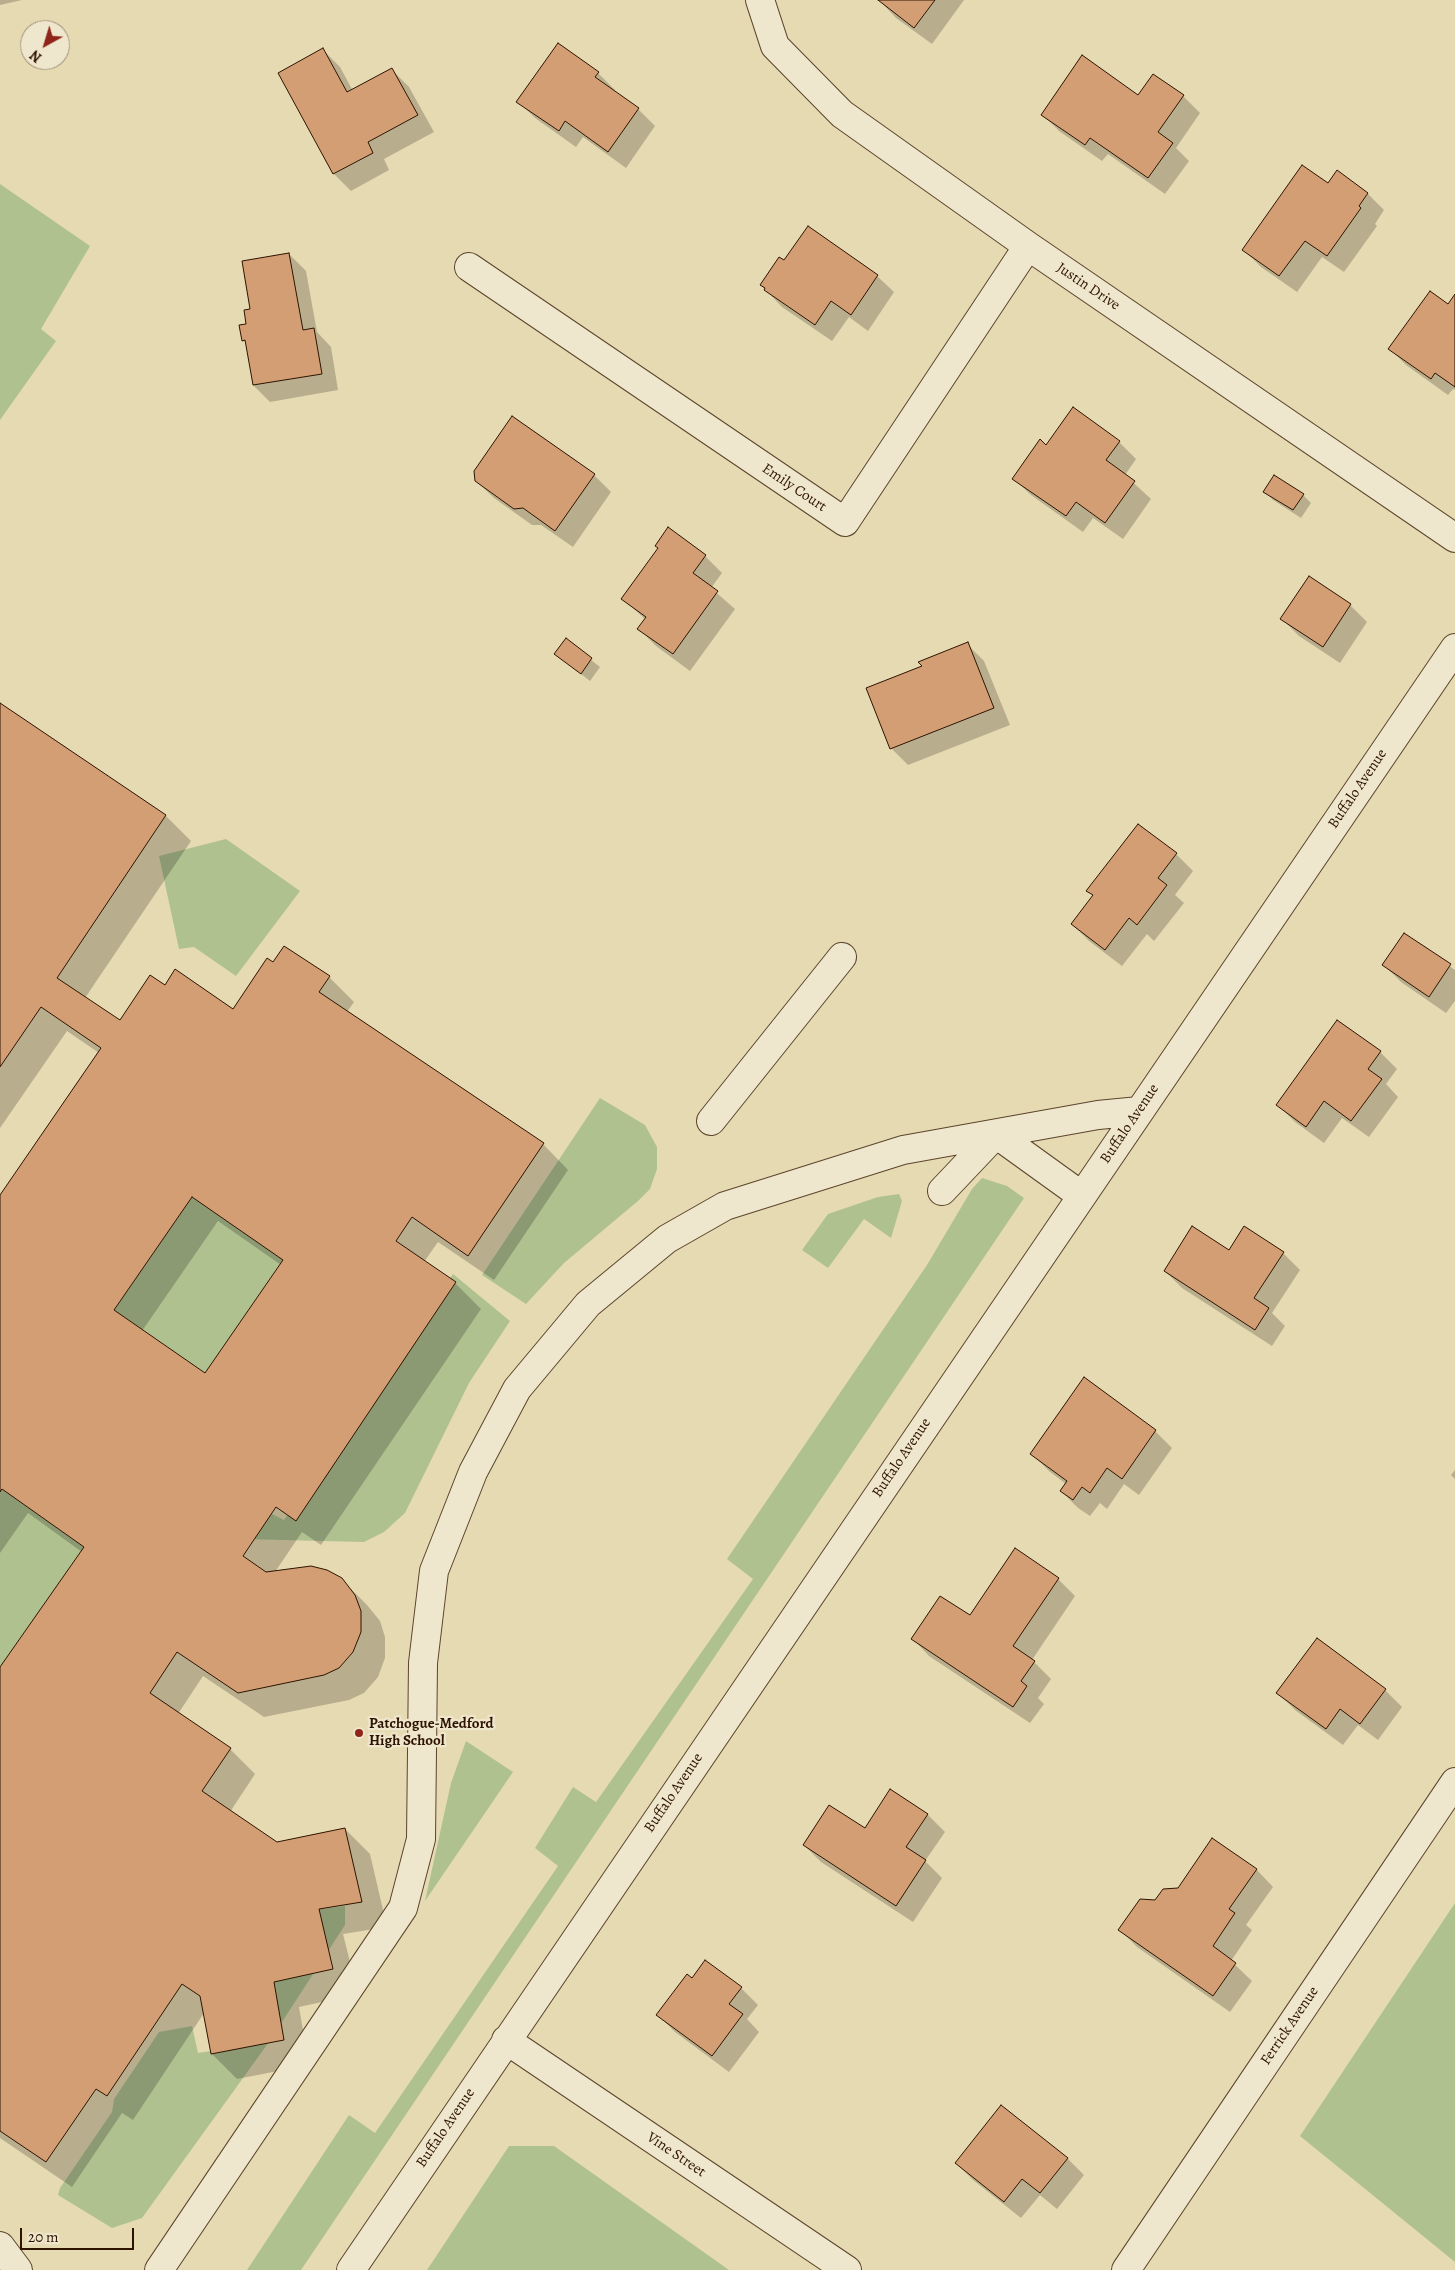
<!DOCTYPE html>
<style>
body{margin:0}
#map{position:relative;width:1455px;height:2270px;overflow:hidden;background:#e6dab2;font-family:Alegreya,serif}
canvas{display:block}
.north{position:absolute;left:20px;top:20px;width:50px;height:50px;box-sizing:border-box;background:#efe7cd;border:1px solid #a1927b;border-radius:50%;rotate:219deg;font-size:14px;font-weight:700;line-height:20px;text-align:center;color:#2d1300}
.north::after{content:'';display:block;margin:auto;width:18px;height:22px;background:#8f2418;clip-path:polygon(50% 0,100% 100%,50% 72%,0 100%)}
.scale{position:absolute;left:20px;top:2228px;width:114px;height:22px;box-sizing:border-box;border:2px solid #2d1300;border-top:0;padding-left:6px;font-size:15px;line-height:18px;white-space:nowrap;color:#2d1300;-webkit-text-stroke:4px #efe7cd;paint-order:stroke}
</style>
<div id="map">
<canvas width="1455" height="2270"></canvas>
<div class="north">N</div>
<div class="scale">20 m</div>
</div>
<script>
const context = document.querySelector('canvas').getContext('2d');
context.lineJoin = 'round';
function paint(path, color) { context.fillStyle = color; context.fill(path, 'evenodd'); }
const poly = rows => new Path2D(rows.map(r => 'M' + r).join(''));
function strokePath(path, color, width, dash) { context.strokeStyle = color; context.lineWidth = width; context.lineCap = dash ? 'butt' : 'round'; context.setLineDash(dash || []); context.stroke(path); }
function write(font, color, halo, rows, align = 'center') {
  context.font = font + ' Alegreya,serif'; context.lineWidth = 4.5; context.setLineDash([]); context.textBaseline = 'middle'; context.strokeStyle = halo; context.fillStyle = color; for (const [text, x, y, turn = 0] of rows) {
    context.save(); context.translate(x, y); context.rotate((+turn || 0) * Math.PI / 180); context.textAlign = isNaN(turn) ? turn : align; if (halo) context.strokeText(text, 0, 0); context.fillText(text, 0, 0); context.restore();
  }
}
paint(poly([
 [0,184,90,246,41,329,56,341,0,420],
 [226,839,300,891,236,976,194,947,179,949,159,856],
 [600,1098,645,1125,657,1147,657,1169,650,1189,638,1201,564,1263,526,1304,482,1275],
 [982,1178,1007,1186,1024,1198,301,2270,247,2270,349,2115,375,2133,558,1866,535,1848,573,1787,596,1802,753,1579,727,1559,927,1265,972,1189],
 [899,1194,902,1201,891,1238,864,1219,828,1268,802,1250,828,1214,878,1197],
 [192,1197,283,1260,205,1373,114,1310],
 [453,1274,510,1321,469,1383,405,1513,384,1532,364,1542,241,1539,262,1509,284,1520],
 [2,1489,84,1547,0,1667,0,1492],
 [466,1741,513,1772,425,1901,451,1783],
 [1455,1903,1455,2262,1300,2136],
 [345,1906,345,1925,269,2042,142,2218,112,2228,58,2195,60,2188,112,2112,114,2099,159,2032,192,2026,198,2053,269,2042,257,1980,306,1911],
 [509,2146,554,2146,729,2270,427,2270]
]), '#b0c190');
paint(poly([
 [0,0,22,0,0,5],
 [879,0,964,0,932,44,896,18],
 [323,50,340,67,353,91,392,70,409,87,434,132,384,159,389,170,351,191,334,174,280,73],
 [598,73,615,90,613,92,638,109,655,126,626,168,583,137,576,147,535,118,518,101],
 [1183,96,1200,113,1176,148,1189,161,1165,194,1108,154,1102,161,1059,131,1042,114,1139,97],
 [1328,185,1368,194,1384,210,1375,224,1377,226,1344,272,1322,257,1297,292,1261,267,1244,250],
 [289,254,306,271,317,332,331,347,338,390,270,402,253,385,247,344,243,340,251,310],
 [785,262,877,276,894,292,868,331,849,317,832,341,782,307,761,285],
 [1455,296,1455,390,1453,389,1448,395,1406,365,1389,348,1448,306],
 [1119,442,1136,459,1125,475,1151,499,1123,539,1093,518,1083,532,1031,495,1014,479,1047,447],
 [594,475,611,492,573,547,541,525,532,525,494,498,476,481],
 [1265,492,1303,495,1311,503,1301,518,1273,500],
 [659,549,705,556,722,573,711,588,735,609,690,671,656,646,639,629,646,620,623,599],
 [1350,605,1367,622,1340,663,1299,636,1282,619],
 [566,640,600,667,590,681,556,654],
 [967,644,984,661,1010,725,908,765,891,748,924,667],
 [0,704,166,816,191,841,85,998,120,1021,165,987,234,1010,274,964,329,977,354,1002,347,1012,543,1144,568,1170,494,1280,438,1242,424,1262,455,1283,481,1309,321,1545,302,1532,275,1572,341,1579,367,1605,380,1621,385,1637,385,1658,378,1677,364,1693,349,1700,264,1717,203,1676,178,1714,230,1749,255,1774,230,1812,277,1843,345,1829,370,1854,387,1927,343,1934,358,1994,299,2007,309,2065,237,2079,212,2054,204,2013,133,2120,122,2113,72,2187,0,2138,0,1670,82,1552,28,1513,0,1553,0,1197,99,1053,67,1031,0,1128],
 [218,1221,281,1265,205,1374,142,1331],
 [1139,825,1176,854,1193,871,1175,895,1184,903,1154,941,1147,934,1122,966,1089,941,1072,924,1094,896,1088,891],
 [1405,934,1455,970,1455,1001,1446,1013,1401,982,1384,965],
 [1380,1052,1397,1069,1386,1084,1398,1097,1369,1137,1342,1118,1324,1143,1295,1122,1278,1105],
 [1229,1252,1283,1253,1300,1270,1272,1313,1285,1326,1272,1346,1182,1288,1165,1271],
 [1085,1379,1155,1431,1172,1448,1139,1495,1124,1484,1107,1509,1100,1503,1090,1516,1078,1508,1061,1491,1066,1484,1049,1471,1032,1454],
 [1455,1470,1455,1479,1451,1475],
 [1015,1550,1058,1579,1075,1596,1032,1660,1051,1679,1038,1698,1044,1704,1030,1723,929,1656,913,1639,970,1617],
 [1317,1639,1385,1690,1402,1707,1378,1740,1358,1725,1343,1745,1295,1710,1278,1693],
 [891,1791,928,1815,945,1832,925,1861,942,1878,913,1922,821,1862,804,1845,865,1830],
 [1257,1870,1273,1887,1246,1925,1252,1930,1231,1961,1252,1981,1230,2012,1137,1947,1120,1930,1179,1889],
 [693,1979,741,1988,758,2005,747,2019,759,2032,729,2072,675,2032,658,2015],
 [1067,2158,1084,2175,1057,2209,1040,2195,1021,2218,973,2180,956,2163]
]), '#0003');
const building = poly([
 [878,0,935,0,914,28,878,0],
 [558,43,599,72,595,77,639,108,608,152,565,121,559,131,516,102,558,43],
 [323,48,347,92,392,68,418,115,368,142,373,153,333,174,278,73,323,48],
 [1082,55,1138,95,1153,74,1184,95,1158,132,1173,143,1148,178,1090,138,1085,145,1041,115,1082,55],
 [1302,165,1328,183,1337,170,1368,193,1359,206,1361,208,1327,256,1305,241,1279,276,1242,250,1302,165],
 [808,226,878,275,851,315,831,301,815,325,764,290,765,288,760,285,779,257,784,260,808,226],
 [289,253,303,330,314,328,322,374,253,385,245,340,242,341,239,325,246,324,244,310,250,309,242,261,289,253],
 [1430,291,1448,304,1455,294,1455,387,1435,373,1431,379,1388,349,1430,291],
 [1073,407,1120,441,1106,460,1135,481,1105,523,1076,502,1066,516,1012,479,1040,439,1046,445,1073,407],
 [512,416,595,474,555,531,523,508,514,509,475,481,474,471,512,416],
 [1274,475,1304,494,1293,510,1263,492,1274,475],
 [668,527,706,555,693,573,718,591,673,654,637,629,646,617,621,599,658,548,655,546,668,527],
 [1309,576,1351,604,1323,647,1280,619,1309,576],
 [566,638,592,658,581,674,554,654,566,638],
 [968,642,994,708,890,749,866,688,922,666,918,662,968,642],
 [0,703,166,815,57,978,120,1020,150,975,165,985,175,969,233,1009,267,958,273,962,284,946,330,976,319,992,544,1143,468,1256,412,1217,396,1241,456,1282,296,1521,276,1507,243,1556,266,1572,311,1566,327,1570,342,1578,355,1595,361,1611,361,1632,353,1652,339,1668,324,1675,238,1693,177,1652,150,1693,231,1748,202,1791,277,1842,345,1828,362,1902,319,1909,333,1969,274,1982,284,2040,211,2054,200,1996,182,1984,107,2096,96,2089,46,2162,0,2131,0,1667,84,1547,2,1489,0,1492,0,1195,101,1048,41,1007,0,1067,0,703],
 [192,1197,283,1260,205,1373,114,1310,192,1197],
 [1138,824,1177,853,1158,878,1167,885,1137,925,1129,918,1105,950,1071,924,1093,895,1086,891,1138,824],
 [1404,933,1451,964,1429,997,1382,965,1404,933],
 [1337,1020,1381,1051,1368,1069,1382,1079,1351,1121,1324,1101,1306,1127,1276,1105,1337,1020],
 [1192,1226,1229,1250,1244,1226,1284,1252,1254,1298,1269,1308,1255,1330,1164,1271,1192,1226],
 [1084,1377,1156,1430,1122,1479,1107,1468,1090,1493,1082,1487,1073,1500,1060,1491,1067,1481,1030,1454,1084,1377],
 [1015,1548,1059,1578,1013,1646,1035,1661,1021,1681,1027,1686,1013,1707,911,1639,940,1596,970,1615,1015,1548],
 [1317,1638,1386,1689,1360,1724,1340,1709,1326,1729,1276,1693,1317,1638],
 [890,1789,928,1814,906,1847,926,1860,896,1906,803,1845,829,1805,865,1828,890,1789],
 [1212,1838,1257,1869,1229,1909,1235,1913,1213,1946,1236,1963,1213,1996,1118,1930,1140,1899,1155,1900,1163,1889,1178,1888,1212,1838],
 [705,1960,742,1987,729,2004,743,2014,712,2056,656,2015,687,1974,692,1978,705,1960],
 [1001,2105,1068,2158,1040,2193,1022,2179,1004,2202,955,2163,1001,2105]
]);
paint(building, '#d39e73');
strokePath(building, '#2d1300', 1);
const minor = poly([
 [760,0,775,46,842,114,1028,246,1455,538],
 [469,267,845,522,1028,246],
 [711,1121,842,957],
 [942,1191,996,1134,1082,1196],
 [506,2040,847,2270],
 [0,2246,18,2270],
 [159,2270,403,1908,421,1839,423,1663,434,1571,473,1472,517,1389,588,1304,667,1239,725,1206,903,1150,1098,1115,1139,1111],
 [351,2270,1455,648],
 [1126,2270,1455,1782]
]);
strokePath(minor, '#5b452c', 30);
strokePath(minor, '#efe7cd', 28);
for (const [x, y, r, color] of [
 [359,1733,5,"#8f2418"]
]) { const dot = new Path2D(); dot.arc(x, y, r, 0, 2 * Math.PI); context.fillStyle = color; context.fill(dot); strokePath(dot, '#efe7cd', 2); }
write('15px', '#2d1300', '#efe7cd', [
 ["Justin Drive",1088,287,34],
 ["Emily Court",794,488,34],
 ["Buffalo Avenue",1358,789,-56],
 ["Buffalo Avenue",1130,1124,-56],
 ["Buffalo Avenue",902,1458,-56],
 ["Buffalo Avenue",674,1793,-56],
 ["Ferrick Avenue",1290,2026,-56],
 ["Buffalo Avenue",446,2128,-56],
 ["Vine Street",676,2155,34]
]);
write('bold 15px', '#2d1300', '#efe7cd', [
 ["Patchogue-Medford",369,1724],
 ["High School",369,1741]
], 'left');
</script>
